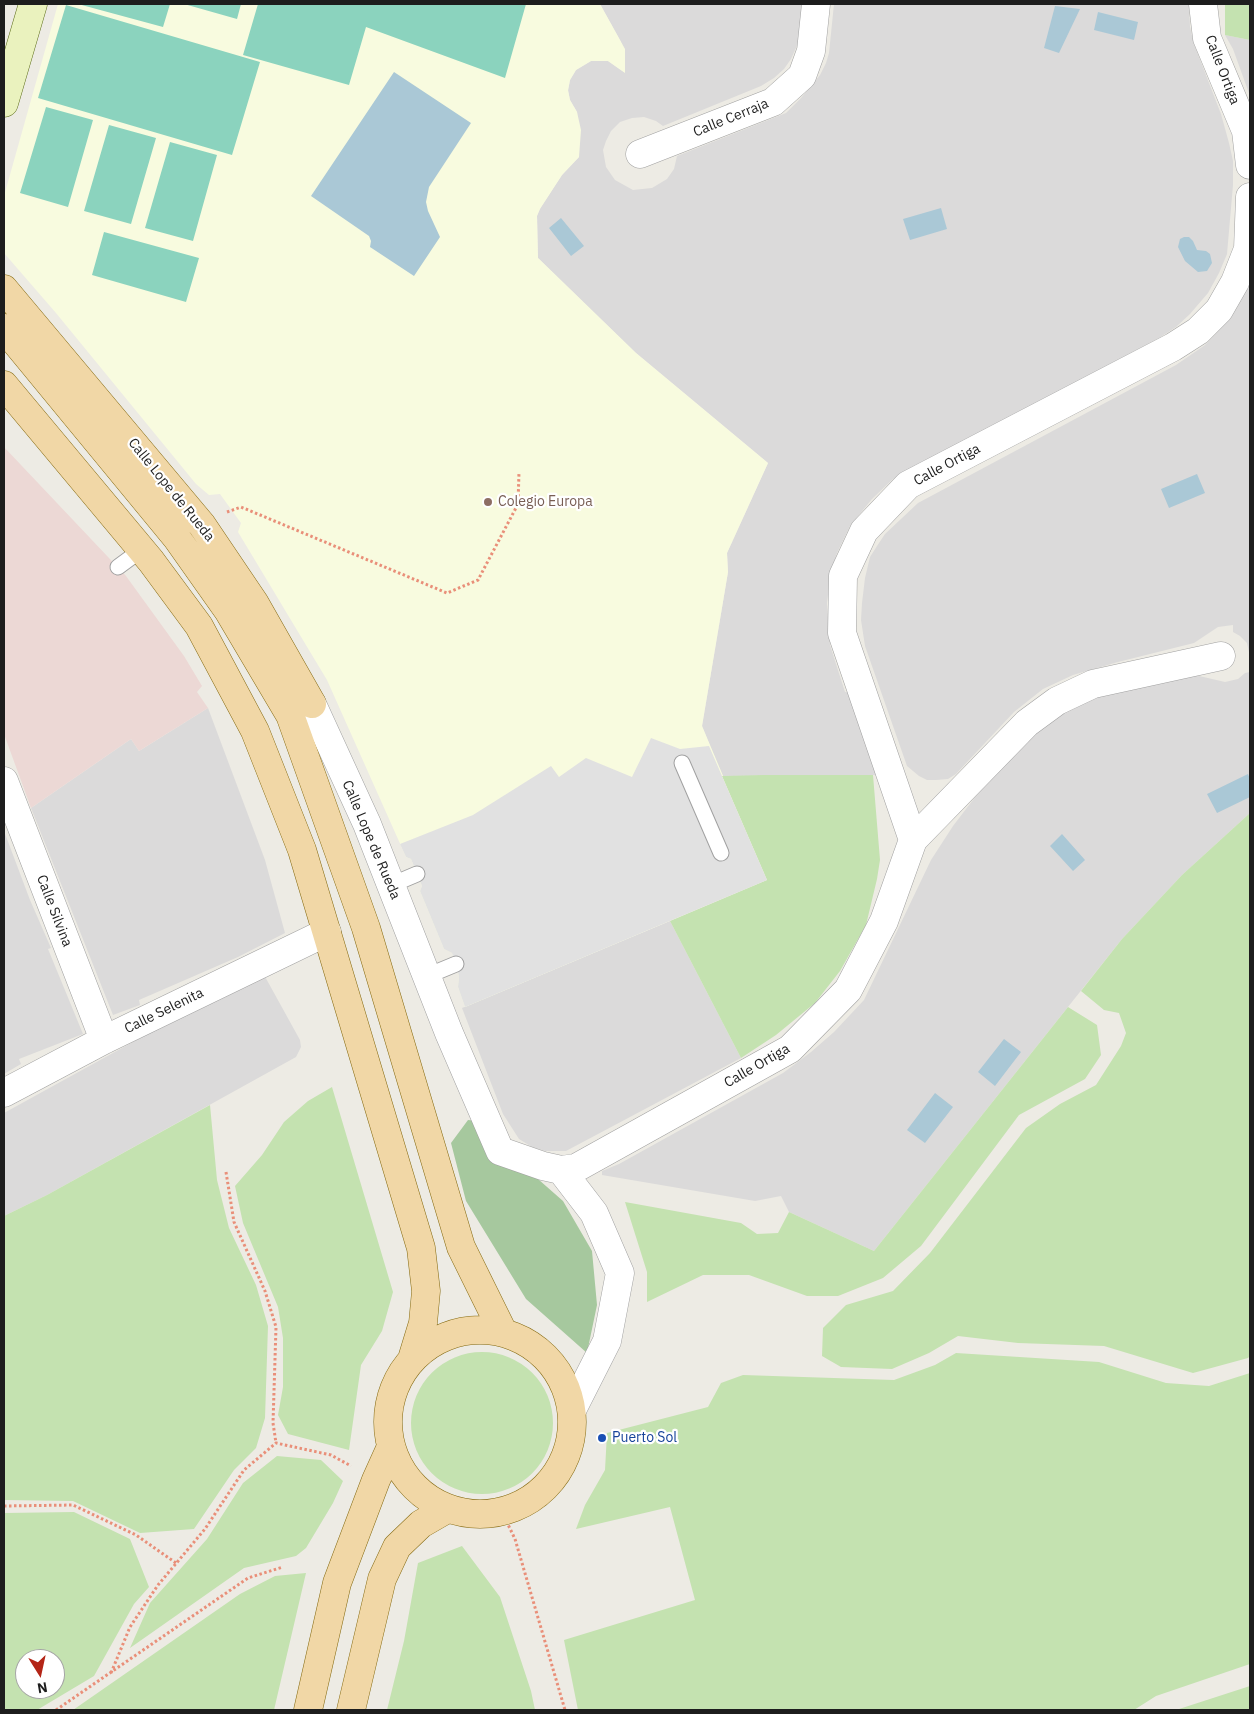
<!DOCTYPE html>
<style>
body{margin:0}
#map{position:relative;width:1254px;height:1714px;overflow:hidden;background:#edebe4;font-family:"IBM Plex Sans",sans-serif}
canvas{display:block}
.frame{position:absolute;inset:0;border:5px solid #1d1d1d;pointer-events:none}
.north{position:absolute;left:15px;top:1649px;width:50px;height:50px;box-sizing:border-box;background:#fff;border:1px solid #a5a5a5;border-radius:50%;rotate:170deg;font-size:14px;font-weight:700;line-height:20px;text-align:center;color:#1d1d1d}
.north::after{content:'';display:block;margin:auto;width:18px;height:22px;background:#b42517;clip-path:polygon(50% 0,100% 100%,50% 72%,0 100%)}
</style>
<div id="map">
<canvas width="1254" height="1714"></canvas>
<div class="frame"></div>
<div class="north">N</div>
</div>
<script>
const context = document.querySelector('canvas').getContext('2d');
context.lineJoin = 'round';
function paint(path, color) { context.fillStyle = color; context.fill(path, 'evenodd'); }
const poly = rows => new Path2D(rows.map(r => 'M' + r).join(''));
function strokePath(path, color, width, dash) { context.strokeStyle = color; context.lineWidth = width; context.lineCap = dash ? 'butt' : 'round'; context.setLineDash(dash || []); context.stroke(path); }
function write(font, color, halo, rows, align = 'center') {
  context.font = font + ' "IBM Plex Sans",sans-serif'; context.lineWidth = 4.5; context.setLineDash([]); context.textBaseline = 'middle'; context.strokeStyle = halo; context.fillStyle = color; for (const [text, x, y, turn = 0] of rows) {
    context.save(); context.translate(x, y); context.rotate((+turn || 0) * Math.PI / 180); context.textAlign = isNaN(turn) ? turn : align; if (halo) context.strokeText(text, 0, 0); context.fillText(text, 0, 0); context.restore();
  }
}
paint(poly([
 [600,4,803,4,799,41,791,59,784,69,774,78,761,86,663,126,656,121,644,117,632,118,620,122,611,131,606,141,603,150,606,167,615,180,633,190,652,188,667,179,674,169,677,156,786,113,801,98,820,75,826,63,829,53,834,4,1189,4,1190,27,1194,44,1221,114,1229,143,1233,161,1233,185,1227,254,1219,273,1208,293,1190,314,1176,327,1159,338,893,479,872,499,850,526,837,553,831,572,827,603,830,645,845,692,851,692,877,775,722,776,702,726,728,572,727,553,768,463,636,353,538,258,537,216,540,208,562,175,579,157,577,112,570,100,568,91,570,80,576,70,591,61,608,61,624,72,621,42],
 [1225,35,1250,40,1250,96,1233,49],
 [1250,284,1250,657,1247,643,1240,636,1233,632,1233,625,1218,627,1194,643,1118,662,1073,675,1043,689,1014,712,956,774,948,779,936,780,927,780,919,776,907,766,865,646,861,620,862,603,865,578,870,557,877,546,885,534,918,503,1176,365,1205,345,1231,318],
 [1250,672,1250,813,1182,875,1122,939,874,1251,789,1212,781,1196,755,1201,602,1175,602,1171,619,1164,783,1073,811,1052,834,1032,864,1000,931,860,953,826,979,792,1036,733,1062,713,1104,694,1195,675,1225,682,1238,679,1245,673],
 [208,708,265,860,285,933,238,957,139,1000,140,1005,113,1015,31,808,131,739,139,751],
 [4,831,30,900,51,948,48,949,83,1034,19,1059,21,1064,4,1074],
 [670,921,741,1058,566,1151,545,1151,532,1147,519,1139,503,1114,462,1008],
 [263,973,300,1040,301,1047,296,1057,47,1195,4,1216,4,1113,240,983]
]), '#dbdada');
paint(poly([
 [4,447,126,576,184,656,202,686,197,692,208,708,139,751,131,739,31,808,4,734]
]), '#ecd8d5');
paint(poly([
 [58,4,600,4,625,49,625,73,608,61,591,61,576,70,570,80,568,90,570,100,577,112,581,130,579,157,562,175,540,209,537,216,538,258,636,353,768,463,727,553,728,572,702,726,767,880,465,1007,458,987,459,976,452,953,444,949,420,891,422,886,411,859,406,857,327,680,238,532,241,523,220,494,209,495,196,484,56,313,4,253,4,196]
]), '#f8fbdf');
paint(poly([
 [1225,4,1250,4,1250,40,1225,35],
 [763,775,873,775,880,860,877,879,866,925,840,971,815,1003,776,1035,741,1058,670,921,767,880,722,776],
 [1250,813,1250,1356,1248,1358,1193,1373,1104,1346,1018,1343,958,1336,929,1353,892,1369,841,1367,822,1356,823,1328,846,1305,893,1291,930,1253,1026,1128,1060,1104,1096,1085,1121,1046,1126,1033,1119,1013,1104,1010,1081,991,1122,939,1182,875],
 [1068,1007,1097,1025,1101,1055,1085,1079,1019,1115,921,1246,883,1278,838,1296,807,1296,749,1275,703,1275,647,1302,647,1272,625,1202,741,1223,757,1234,778,1233,789,1212,874,1251],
 [332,1087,393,1292,382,1331,361,1365,349,1450,288,1434,278,1415,283,1387,283,1338,278,1307,243,1223,235,1186,262,1155,284,1122,308,1101],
 [210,1105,217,1180,229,1228,256,1285,268,1326,265,1418,256,1448,234,1470,194,1529,140,1533,73,1501,4,1500,4,1216,47,1195],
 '411 1423a71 71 0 1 1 142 0a71 71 0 1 1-142 0Z',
 [956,1353,1099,1362,1166,1383,1209,1386,1250,1373,1250,1664,1156,1696,1134,1710,578,1710,564,1640,695,1600,670,1507,576,1529,585,1505,605,1470,607,1433,708,1407,721,1383,743,1375,894,1380,935,1365],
 [277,1456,321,1460,343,1481,333,1503,306,1548,296,1556,244,1568,130,1648,150,1603,207,1539,243,1483],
 [74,1512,130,1539,149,1587,134,1604,94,1676,37,1710,4,1710,4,1513],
 [25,1659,55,1659,55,1689,25,1689],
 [462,1546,500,1597,531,1691,535,1710,387,1710,404,1641,418,1563],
 [306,1573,274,1710,73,1710,240,1594,275,1576],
 [1250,1686,1250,1710,1176,1710]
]), '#c4e2b0');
paint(poly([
 [468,1120,479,1121,530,1172,563,1201,592,1251,597,1305,587,1353,526,1299,466,1201,451,1143]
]), '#a6c89e');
paint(poly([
 [78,4,170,4,163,27],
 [184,4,241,4,237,19],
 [258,4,526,4,505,78,366,27,349,85,243,55],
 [66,5,260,62,232,155,38,98],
 [46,107,93,120,68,207,20,193],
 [109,125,156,138,131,224,84,211],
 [170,142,217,155,193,241,145,228],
 [104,232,199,258,186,302,92,275]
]), '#8bd3be');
paint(poly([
 [651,738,680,749,709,746,767,880,465,1007,458,987,459,976,452,953,444,949,420,891,422,886,411,859,406,857,400,844,473,815,551,766,559,777,586,758,632,777]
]), '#e1e1e1');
paint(poly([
 [1055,6,1080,9,1059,53,1044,48],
 [1098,12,1138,22,1134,40,1094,30],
 [394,72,471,123,429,187,426,202,428,211,440,237,414,276,370,247,371,241,369,236,311,196],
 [941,208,947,229,910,240,903,219],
 [561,218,584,246,571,256,549,228],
 [1184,237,1189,237,1193,241,1197,250,1206,251,1210,254,1212,263,1207,271,1198,272,1185,261,1178,247,1180,239],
 [1197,474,1205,493,1169,508,1161,489],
 [1248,774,1250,779,1250,797,1217,813,1207,794],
 [1062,834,1085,860,1073,871,1050,846],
 [1004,1039,1021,1052,995,1086,978,1072],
 [935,1093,953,1107,925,1143,907,1130]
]), '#aac8d6');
const lane = poly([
 [118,567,141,550],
 [682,763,721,853],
 [391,885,417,874],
 [427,976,456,964]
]);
const street = poly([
 [1203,4,1207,38,1246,131,1250,165],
 [640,154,773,102,802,76,811,51,816,4],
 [312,704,367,824,449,1033,500,1151,543,1166,561,1170,594,1213,620,1273,607,1341,572,1410],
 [4,781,104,1040],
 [913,840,1027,723,1057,701,1093,684,1221,656],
 [4,1093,104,1040,327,932],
 [561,1170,576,1168,790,1049,848,990,884,921,913,840,842,633,843,576,864,531,908,485,1173,347,1198,331,1219,310,1235,282,1248,249,1250,197]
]);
const secondary = poly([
 [4,103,33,4]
]);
const primary = poly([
 [4,289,202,525,254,602,312,704],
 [4,328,176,537,229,612,290,715,366,928,461,1247,503,1332],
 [4,385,151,561,199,626,255,731,302,850,421,1248,426,1291,423,1323,412,1359],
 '388 1422a92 92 0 1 1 184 0a92 92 0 1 1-184 0Z',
 [308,1710,337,1583,376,1480,390,1449],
 [351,1710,382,1579,397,1547,421,1524,447,1509]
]);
strokePath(lane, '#a1a1a1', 17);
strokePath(street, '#a1a1a1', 29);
strokePath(secondary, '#566711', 29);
strokePath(primary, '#856a11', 29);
strokePath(poly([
 [227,512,241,507,447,593,478,580,518,504,519,472],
 [226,1172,234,1222,265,1291,276,1327,273,1423,276,1443],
 [4,1506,73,1505,136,1535,176,1563],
 [502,1512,515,1539,565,1710],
 [111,1673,130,1627,158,1585,205,1529,244,1470,276,1443,331,1455,351,1466],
 [56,1710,248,1578,283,1567]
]), '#e98f79', 3, [2.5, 2.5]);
strokePath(lane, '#fff', 15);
strokePath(street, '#fff', 28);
strokePath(secondary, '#eaf2be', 28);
strokePath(primary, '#f1d7a6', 28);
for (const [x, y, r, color] of [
 [488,502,5,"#8d6e63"],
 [602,1438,5,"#1a4fb4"]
]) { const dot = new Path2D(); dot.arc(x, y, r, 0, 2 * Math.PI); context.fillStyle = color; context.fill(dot); strokePath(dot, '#fff', 2); }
write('14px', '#1d1d1d', '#fff', [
 ["Calle Ortiga",1222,70,69],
 ["Calle Cerraja",731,118,-22],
 ["Calle Ortiga",947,465,-28],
 ["Calle Lope de Rueda",171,490,51],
 ["Calle Lope de Rueda",371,840,67],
 ["Calle Silvina",54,911,69],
 ["Calle Selenita",164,1011,-26],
 ["Calle Ortiga",757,1066,-30]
]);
write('14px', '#785e54', '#fff', [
 ["Colegio Europa",498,502]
], 'left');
write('14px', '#164399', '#fff', [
 ["Puerto Sol",612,1438]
], 'left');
</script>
